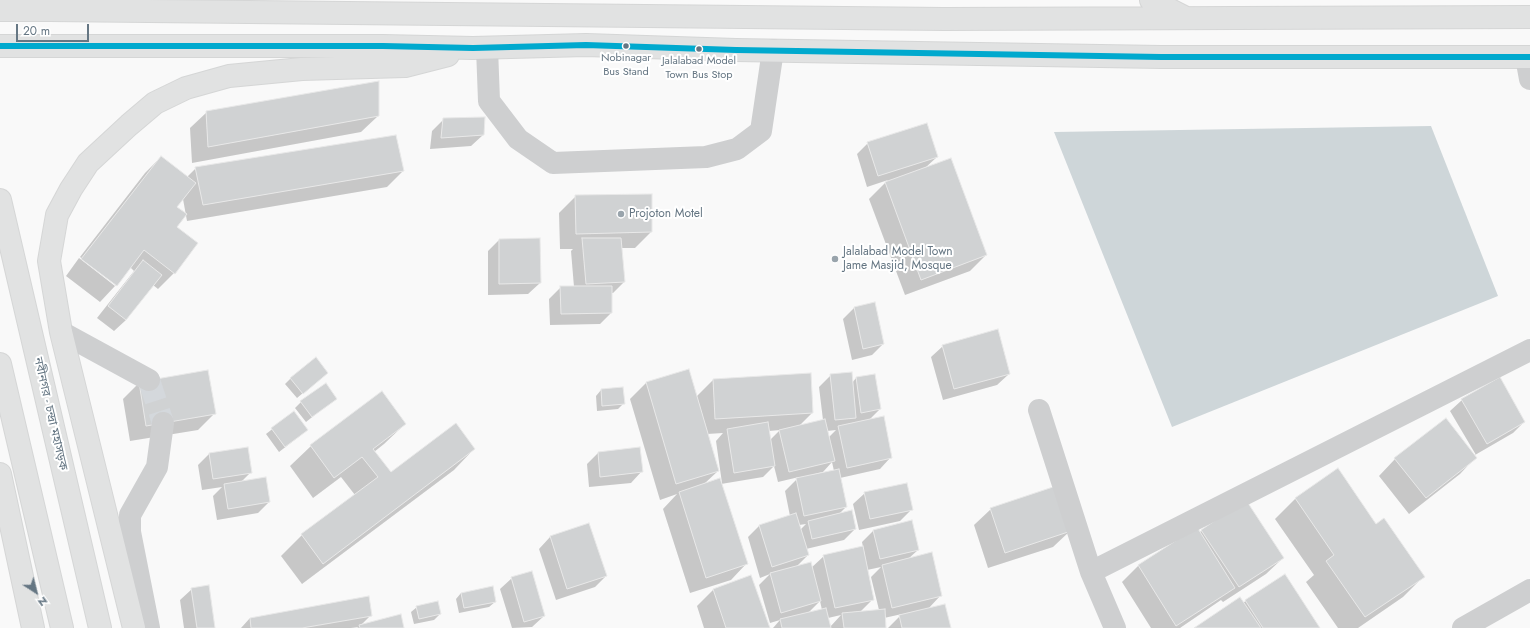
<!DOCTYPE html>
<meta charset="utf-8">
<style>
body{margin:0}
#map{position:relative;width:1530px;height:628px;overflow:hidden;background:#f9f9f9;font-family:Jost,sans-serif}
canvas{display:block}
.north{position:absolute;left:16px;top:572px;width:40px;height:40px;-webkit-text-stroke:3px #fff;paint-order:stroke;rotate:144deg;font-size:11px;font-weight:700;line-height:16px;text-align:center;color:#657683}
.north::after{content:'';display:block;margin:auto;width:14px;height:18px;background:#657683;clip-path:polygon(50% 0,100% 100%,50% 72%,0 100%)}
.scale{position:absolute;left:16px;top:24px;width:73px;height:18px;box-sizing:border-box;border:2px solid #657683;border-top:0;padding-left:5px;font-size:12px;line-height:14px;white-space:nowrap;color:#657683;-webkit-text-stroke:3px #fff;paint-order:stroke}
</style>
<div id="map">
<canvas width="1530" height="628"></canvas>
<div class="north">N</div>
<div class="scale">20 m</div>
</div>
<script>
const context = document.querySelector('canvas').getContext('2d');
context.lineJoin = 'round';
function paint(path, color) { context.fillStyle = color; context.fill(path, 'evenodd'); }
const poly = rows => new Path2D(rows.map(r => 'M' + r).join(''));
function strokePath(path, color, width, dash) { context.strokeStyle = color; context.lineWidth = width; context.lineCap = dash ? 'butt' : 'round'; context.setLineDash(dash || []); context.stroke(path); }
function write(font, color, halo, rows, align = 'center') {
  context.font = font + ' Jost,"Noto Sans Bengali",sans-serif'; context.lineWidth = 4; context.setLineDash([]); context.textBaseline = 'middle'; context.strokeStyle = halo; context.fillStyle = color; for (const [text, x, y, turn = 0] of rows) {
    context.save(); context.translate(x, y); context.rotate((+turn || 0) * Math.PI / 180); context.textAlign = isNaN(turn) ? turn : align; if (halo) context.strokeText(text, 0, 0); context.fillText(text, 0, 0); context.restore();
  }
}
paint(poly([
 [1431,126,1498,296,1172,427,1054,132]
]), '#ced6d9');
paint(poly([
 [207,112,378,116,361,132,192,163,190,128],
 [444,119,483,135,471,146,430,149,432,131],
 [868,143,937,157,925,168,986,255,970,271,905,295,869,199,888,180,867,187,857,154],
 [161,157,187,177,196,168,403,171,387,187,187,221,183,199,176,207,174,273,158,289,153,285,126,320,114,331,97,318,134,271,130,267,115,286,115,283,80,257,145,173],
 [576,196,651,232,635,248,621,248,624,282,613,293,611,293,611,313,600,324,550,325,549,299,561,287,574,287,571,251,573,249,560,249,559,213],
 [499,240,540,283,528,294,488,295,488,251],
 [79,258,115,286,100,302,66,276],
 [854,308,883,344,872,355,852,360,843,319],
 [943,346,1009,374,997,385,943,400,931,357],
 [327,373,297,398,285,384,291,378],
 [831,375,852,383,856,378,880,409,868,421,891,457,880,469,840,478,846,507,838,515,855,529,844,540,806,549,808,555,796,567,811,568,824,556,863,547,862,542,873,531,918,550,908,559,941,595,928,609,950,628,888,628,902,614,884,618,885,628,773,628,780,620,770,623,759,585,770,574,760,578,748,537,759,526,790,516,785,491,799,477,778,482,774,466,763,477,721,484,747,563,731,580,690,593,663,509,677,494,660,500,630,399,647,382,696,397,713,380,812,413,799,426,823,420,819,387],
 [780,430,770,440,769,431],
 [836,430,829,437,827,431],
 [723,433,716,441,722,483,704,484,718,471,707,434],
 [832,462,834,471,811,476,811,475,823,472],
 [806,524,800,530,799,525],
 [881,567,871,577,879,610,860,612,873,599,867,570],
 [820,601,822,610,808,613],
 [841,615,830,627,828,618],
 [139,383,215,413,198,430,130,441,123,399],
 [601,390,624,403,618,409,597,411,596,396],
 [382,393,405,424,384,444,374,452,390,473,474,449,454,470,302,584,281,556,302,535,355,495,341,477,313,498,290,466,311,446],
 [336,398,306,422,295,408,301,402],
 [1462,400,1524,422,1513,433,1475,455,1476,455,1450,411],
 [294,412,301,435,279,452,266,434],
 [598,453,642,471,631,483,589,487,587,464],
 [209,454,251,472,241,482,269,502,258,513,217,520,213,496,222,487,202,490,198,465],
 [1476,457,1460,474,1409,514,1379,476,1395,459],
 [865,493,911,510,900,521,859,530,853,504],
 [1296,498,1376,525,1423,577,1403,597,1358,628,1338,628,1306,582,1314,575,1275,519],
 [991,509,1070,531,1053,547,988,568,974,525],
 [589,524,606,576,595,587,556,600,539,549,550,537],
 [1196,529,1199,533,1201,531,1283,558,1266,574,1223,602,1221,600,1180,628,1151,628,1122,582,1138,566],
 [751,576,769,628,704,628,697,606,713,590],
 [512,578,544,616,532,627,512,628,500,589],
 [192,589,214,628,184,628,180,600],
 [461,593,495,602,489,607,459,613,456,599],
 [1246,601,1319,628,1196,628],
 [417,607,440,614,434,620,414,624,411,612],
 [371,615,361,625,403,628,357,628,359,627,351,628,241,628,250,618]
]), '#0003');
const building = poly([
 [379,81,379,116,208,147,206,111,379,81],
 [485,117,484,135,441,138,443,118,485,117],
 [927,123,938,157,878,176,867,142,927,123],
 [396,135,404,171,203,205,195,167,396,135],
 [161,156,196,183,177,207,187,214,177,227,198,243,175,274,144,250,117,286,81,259,161,156],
 [951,158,987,255,921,280,885,182,951,158],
 [652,194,652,232,576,234,575,195,652,194],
 [540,238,541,283,499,284,499,239,540,238],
 [582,238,621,238,625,282,586,284,582,238],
 [143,260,162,275,126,320,108,306,143,260],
 [560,286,612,286,612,313,561,314,560,286],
 [875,302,884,344,863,349,854,307,875,302],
 [998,329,1010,374,954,389,942,345,998,329],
 [316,357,328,373,303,394,290,378,316,357],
 [689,369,719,471,676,484,646,382,689,369],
 [208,370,216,414,146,426,139,382,208,370],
 [852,372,856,418,835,420,830,374,852,372],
 [811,373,813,413,715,419,713,379,811,373],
 [875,374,881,409,861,413,856,377,875,374],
 [1500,377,1525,422,1487,444,1461,399,1500,377],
 [326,383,337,399,312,417,300,401,326,383],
 [623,387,625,404,602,406,601,389,623,387],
 [382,391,406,424,373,449,391,472,456,423,475,449,323,564,301,534,378,477,362,457,334,478,310,445,382,391],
 [294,411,308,430,285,447,271,428,294,411],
 [884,416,892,458,847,468,838,426,884,416],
 [1446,418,1477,458,1426,498,1394,458,1446,418],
 [825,419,835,461,789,472,779,430,825,419],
 [768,422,775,466,734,473,727,429,768,422],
 [248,447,252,473,213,479,209,453,248,447],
 [640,447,643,472,600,477,598,452,640,447],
 [1338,468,1376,524,1384,518,1425,577,1365,617,1326,561,1334,555,1295,498,1338,468],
 [839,469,847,507,804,516,796,478,839,469],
 [266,477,270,502,228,509,224,484,266,477],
 [720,478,748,564,706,578,679,492,720,478],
 [907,483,913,510,870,519,864,492,907,483],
 [1056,486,1071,531,1005,553,990,508,1056,486],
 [1246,500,1284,558,1239,587,1201,530,1246,500],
 [852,510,856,529,812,539,808,521,852,510],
 [796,513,809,555,772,567,759,525,796,513],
 [912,520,919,550,880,559,873,530,912,520],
 [589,523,607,576,567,589,550,536,589,523],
 [1197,527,1235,588,1176,626,1138,565,1197,527],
 [863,546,874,600,835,608,823,555,863,546],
 [932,552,942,596,892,608,882,565,932,552],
 [811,562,821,601,781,613,770,573,811,562],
 [532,571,545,616,524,622,511,577,532,571],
 [1285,574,1320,628,1263,628,1245,600,1285,574],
 [751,575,770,628,726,628,713,589,751,575],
 [209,585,215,628,197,628,191,588,209,585],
 [493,586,496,602,464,608,461,593,493,586],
 [369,596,372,616,302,628,251,628,250,618,369,596],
 [1240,597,1261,628,1194,628,1240,597],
 [438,601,441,614,419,619,416,606,438,601],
 [945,604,951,628,902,628,899,615,945,604],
 [826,608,831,628,782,628,780,619,826,608],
 [885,609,886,628,844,628,842,613,885,609],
 [401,614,404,628,360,628,359,625,401,614]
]);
paint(building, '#d0d2d3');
strokePath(building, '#e8e8e8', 1);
strokePath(poly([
 [149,380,163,423]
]), '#d4d8dc', 22, [22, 11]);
const highway = poly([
 [1151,0,1184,17],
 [0,10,49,10,944,19,1530,17],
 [0,46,383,46,473,48,586,45,736,50,1161,57,1530,57],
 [0,200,100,628],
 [0,364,62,628],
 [0,474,33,628],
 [134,628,61,332,49,261,57,215,71,189,88,163,129,125,155,103,186,88,229,76,302,69,405,66,448,55]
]);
strokePath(highway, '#d5d6d6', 24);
strokePath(poly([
 [487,48,489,101,518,139,553,163,706,157,737,149,761,131,773,50],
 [1526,57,1530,79],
 [61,332,149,380],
 [1039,410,1091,572,1115,628],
 [1091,572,1530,350],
 [149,628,130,532,130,515,157,467,163,423],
 [1463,628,1530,590]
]), '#cecfd0', 22);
strokePath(highway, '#e1e2e2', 22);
strokePath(poly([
 [0,46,383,46,473,48,586,45,736,50,1161,57,1530,57]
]), '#00a9ce', 6);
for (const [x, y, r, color] of [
 [626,46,3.5,"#657683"],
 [699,49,3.5,"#657683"],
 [621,214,4,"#99a4ac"],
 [835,259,4,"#99a4ac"]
]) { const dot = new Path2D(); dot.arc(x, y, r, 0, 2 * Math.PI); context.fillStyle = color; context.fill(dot); strokePath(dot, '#fff', 1.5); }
write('11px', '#657683', '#fff', [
 ["Nobinagar",626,58],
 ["Bus Stand",626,72],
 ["Jalalabad Model",699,61],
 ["Town Bus Stop",699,75]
]);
write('12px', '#657683', '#fff', [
 ["Projoton Motel",629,214],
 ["Jalalabad Model Town",843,252],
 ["Jame Masjid, Mosque",843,266]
], 'left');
write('12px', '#657683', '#fff', [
 ["নবীনগর - চন্দ্রা মহাসড়ক",50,414,77]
]);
</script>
